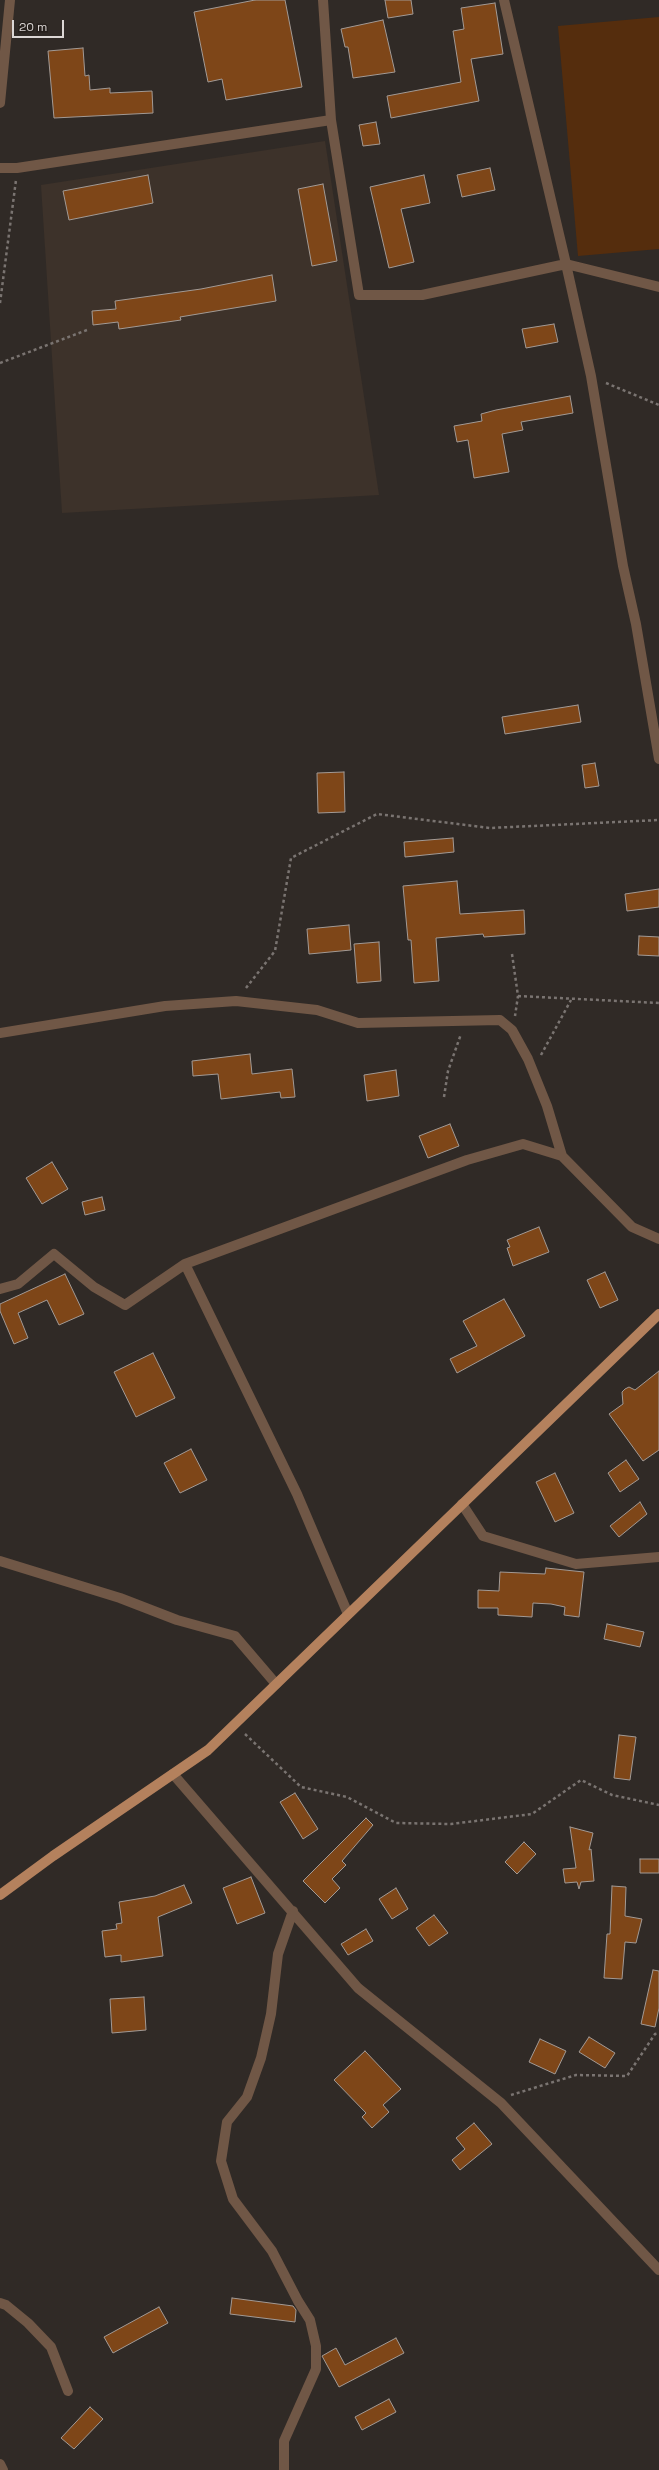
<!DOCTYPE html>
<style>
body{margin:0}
#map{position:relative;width:659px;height:2470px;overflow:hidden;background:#302a26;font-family:"Space Grotesk",sans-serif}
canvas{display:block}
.scale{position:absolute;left:12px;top:20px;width:52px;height:18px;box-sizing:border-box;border:2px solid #dcd7d5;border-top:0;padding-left:5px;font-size:12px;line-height:14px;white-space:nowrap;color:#dcd7d5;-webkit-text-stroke:3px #26201c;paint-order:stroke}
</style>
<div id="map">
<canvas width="659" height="2470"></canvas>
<div class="scale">20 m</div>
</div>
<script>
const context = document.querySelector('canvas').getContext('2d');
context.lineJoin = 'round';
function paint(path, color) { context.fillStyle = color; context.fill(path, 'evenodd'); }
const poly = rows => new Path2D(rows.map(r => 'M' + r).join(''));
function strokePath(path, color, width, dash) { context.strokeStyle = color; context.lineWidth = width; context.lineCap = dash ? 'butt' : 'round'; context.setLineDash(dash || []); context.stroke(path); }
paint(poly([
 [325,141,379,495,62,513,41,185]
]), '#3d322a');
paint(poly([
 [659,17,659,249,578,256,558,26]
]), '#552d0d');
const building = poly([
 [255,0,285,0,302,87,226,100,222,79,208,82,194,12,255,0],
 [385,0,411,0,413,14,388,18,385,0],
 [495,3,503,54,471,59,479,101,391,118,387,96,461,82,453,31,464,29,461,8,495,3],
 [383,20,395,72,353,78,348,47,345,47,341,29,383,20],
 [83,48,85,76,89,75,90,90,110,88,110,93,152,91,153,113,54,118,48,51,83,48],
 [376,122,380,144,363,146,359,125,376,122],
 [490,168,495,190,462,197,457,175,490,168],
 [148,175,153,203,69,220,63,191,148,175],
 [424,175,430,203,401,209,414,262,389,268,370,187,424,175],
 [323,184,337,261,312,266,298,189,323,184],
 [272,275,276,301,180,317,181,320,119,329,118,322,93,325,92,311,116,309,115,301,201,289,272,275],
 [554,324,558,342,526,348,522,329,554,324],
 [570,396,573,413,521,422,523,430,502,434,509,472,474,478,468,440,457,442,454,426,482,421,481,414,496,410,570,396],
 [578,705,581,722,505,734,502,717,578,705],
 [595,763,599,786,585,788,582,765,595,763],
 [344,772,345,812,318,813,317,773,344,772],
 [453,838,454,852,405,857,404,842,453,838],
 [457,881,460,914,524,910,525,934,484,937,483,934,436,938,439,981,414,983,411,940,408,940,403,886,457,881],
 [659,889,659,907,627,911,625,894,659,889],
 [349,925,351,950,309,954,307,929,349,925],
 [639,936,659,937,659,956,638,955,639,936],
 [379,942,381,981,357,983,354,944,379,942],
 [250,1054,252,1074,292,1069,295,1097,281,1098,280,1092,221,1099,218,1074,193,1076,192,1061,250,1054],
 [396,1070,399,1096,367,1101,364,1075,396,1070],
 [450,1124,459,1146,428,1158,419,1136,450,1124],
 [52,1162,68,1189,42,1204,26,1178,52,1162],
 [102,1197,105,1210,85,1215,82,1202,102,1197],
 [539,1227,549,1252,513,1266,507,1248,510,1247,507,1240,539,1227],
 [605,1272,618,1300,600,1308,587,1280,605,1272],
 [65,1274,84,1314,59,1325,47,1300,18,1313,28,1338,14,1344,0,1311,0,1304,65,1274],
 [504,1299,525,1336,457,1373,450,1359,477,1346,463,1321,504,1299],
 [153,1353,175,1398,136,1417,114,1372,153,1353],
 [659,1371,659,1450,643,1461,609,1414,623,1404,622,1392,625,1389,629,1387,635,1390,659,1371],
 [191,1449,207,1480,180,1493,164,1463,191,1449],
 [626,1460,639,1479,620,1492,608,1473,626,1460],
 [555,1473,574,1513,555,1522,536,1482,555,1473],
 [640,1502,647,1514,619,1537,610,1526,640,1502],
 [546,1568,584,1572,579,1617,564,1615,565,1607,551,1604,533,1603,532,1617,498,1615,498,1608,478,1608,478,1590,499,1591,500,1572,545,1574,546,1568],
 [607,1624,644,1632,640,1647,604,1639,607,1624],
 [619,1735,636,1737,630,1780,614,1778,619,1735],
 [295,1793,318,1829,303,1839,280,1802,295,1793],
 [366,1818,373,1825,342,1861,346,1865,332,1879,340,1888,325,1903,303,1881,366,1818],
 [570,1827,593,1833,589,1850,591,1849,594,1881,581,1882,579,1889,577,1882,565,1883,563,1869,576,1868,570,1827],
 [524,1842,536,1854,517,1874,505,1862,524,1842],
 [640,1859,659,1859,659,1873,640,1873,640,1859],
 [251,1877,265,1913,237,1924,223,1888,251,1877],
 [184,1885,192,1903,158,1917,163,1956,121,1962,121,1955,105,1957,102,1931,117,1929,116,1924,122,1923,119,1902,155,1896,184,1885],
 [612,1886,626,1887,625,1916,642,1919,636,1943,625,1942,622,1979,604,1978,607,1934,610,1934,612,1886],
 [396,1888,408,1909,392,1919,379,1899,396,1888],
 [434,1915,448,1933,429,1946,416,1928,434,1915],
 [366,1929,373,1941,348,1955,341,1944,366,1929],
 [653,1970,659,1971,659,2008,655,2027,641,2024,653,1970],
 [144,1997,146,2030,112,2033,110,1999,144,1997],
 [589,2037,615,2053,605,2068,579,2052,589,2037],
 [540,2039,566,2051,555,2074,529,2062,540,2039],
 [365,2051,401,2089,383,2105,389,2112,372,2128,362,2117,366,2113,334,2080,365,2051],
 [474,2123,492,2144,460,2170,452,2160,465,2149,456,2138,474,2123],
 [232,2298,293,2306,296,2310,295,2322,230,2314,232,2298],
 [159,2307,168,2323,113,2353,104,2337,159,2307],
 [396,2338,404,2353,339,2387,322,2356,336,2348,345,2365,396,2338],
 [389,2399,396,2412,362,2430,355,2417,389,2399],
 [90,2407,103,2419,74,2449,61,2438,90,2407]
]);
paint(building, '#7e4618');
strokePath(building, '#a29a95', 1);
strokePath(poly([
 [0,303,16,180],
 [0,363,87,330],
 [606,383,659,405],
 [512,954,518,996,515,1016],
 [246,988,275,951,291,858,377,814,490,828,659,820],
 [518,996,659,1003],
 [541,1055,571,1000],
 [444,1097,448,1071,461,1034],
 [245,1734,301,1787,347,1797,396,1823,451,1824,532,1814,581,1780,612,1795,659,1805],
 [511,2095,576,2075,627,2076,655,2034,659,2033]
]), '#7a7471', 2.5, [3, 3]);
strokePath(poly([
 [0,103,10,0],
 [331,120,359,295,422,295,566,264,504,0],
 [0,168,17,168,331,120,323,0],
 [659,287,566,264,591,376,623,566,636,624,659,759],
 [0,1033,165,1006,236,1001,317,1010,358,1023,500,1020,512,1030,528,1059,547,1106,562,1156],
 [185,1264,297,1494,348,1614],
 [0,1289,18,1284,54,1254,94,1287,125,1305,185,1264,467,1160,523,1144,562,1156,632,1227,659,1239],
 [462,1504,483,1536,576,1564,659,1557],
 [0,1561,120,1598,177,1620,235,1636,276,1684],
 [173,1774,358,1988,501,2103,659,2270],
 [0,2303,6,2305,28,2323,51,2347,68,2391],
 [0,2464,3,2470],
 [284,2470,284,2441,316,2369,316,2346,310,2320,298,2301,272,2251,233,2199,221,2161,227,2122,247,2097,261,2058,271,2014,278,1954,293,1911]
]), '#705746', 10);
strokePath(poly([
 [0,1895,53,1856,208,1750,659,1314]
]), '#b4815d', 10);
</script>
